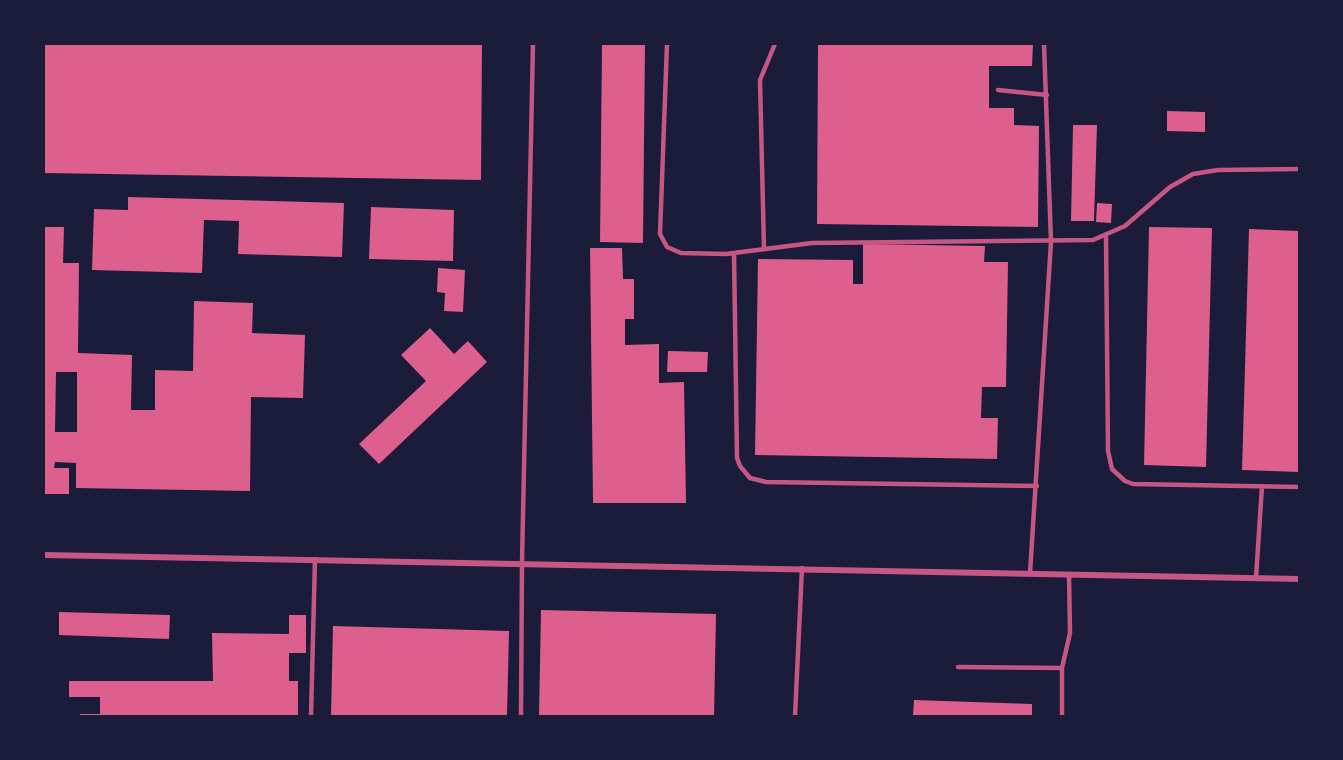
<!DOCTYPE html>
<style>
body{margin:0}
#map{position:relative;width:1343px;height:760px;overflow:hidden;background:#1b1b3a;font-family:"Asap Condensed",sans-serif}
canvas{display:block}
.frame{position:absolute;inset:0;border:45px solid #1b1b3a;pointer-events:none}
</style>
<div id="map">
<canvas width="1343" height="760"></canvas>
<div class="frame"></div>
</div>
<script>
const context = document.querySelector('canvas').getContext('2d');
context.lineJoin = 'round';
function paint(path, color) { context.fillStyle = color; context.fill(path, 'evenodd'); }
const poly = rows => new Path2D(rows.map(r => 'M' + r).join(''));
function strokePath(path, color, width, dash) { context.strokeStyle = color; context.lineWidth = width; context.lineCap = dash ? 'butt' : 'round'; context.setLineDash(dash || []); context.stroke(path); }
paint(poly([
 [44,44,482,44,481,180,44,173],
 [602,44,645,44,643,243,600,242],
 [818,44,1033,44,1032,66,989,66,989,108,1014,108,1014,125,1039,126,1038,227,817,224],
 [1167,111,1205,112,1205,132,1167,131],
 [1073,125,1097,125,1094,221,1071,221],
 [128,197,344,203,342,257,238,254,239,221,204,220,202,273,92,270,94,209,128,210],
 [1097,203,1112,204,1111,223,1096,222],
 [371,207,454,210,453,261,369,259],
 [44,227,64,227,63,263,79,263,78,353,132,355,131,410,155,410,155,370,193,371,194,301,253,303,252,333,305,335,303,398,251,397,250,491,76,488,76,463,55,462,54,468,69,468,69,494,44,494],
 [56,372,77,372,77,432,55,432],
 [1149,227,1212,228,1206,467,1144,465],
 [1249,229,1299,231,1299,472,1242,470],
 [863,244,985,246,984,262,1008,262,1006,387,982,387,981,418,998,418,997,459,755,455,758,259,853,260,853,284,863,284],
 [590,248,622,248,623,279,634,279,634,319,625,319,625,345,659,344,659,383,684,382,686,503,593,503],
 [438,268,465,270,463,312,444,311,445,293,437,292],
 [430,328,454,354,468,341,487,362,379,464,359,444,426,381,401,355],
 [668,351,708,352,707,372,667,372],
 [541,610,716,614,714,716,539,716],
 [59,612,170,615,169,639,59,635],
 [289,615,306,615,306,653,289,653,289,681,298,681,298,716,80,716,80,714,100,714,100,697,69,697,69,681,213,681,212,633,289,634],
 [333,626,509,631,507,716,331,716],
 [914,700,1032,704,1032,716,913,716]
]), '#dd5f8e');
strokePath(poly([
 [667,44,660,234,667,247,681,253,726,254,812,243,1093,240,1125,226,1170,187,1193,174,1218,170,1300,169],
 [998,90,1047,95],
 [1106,237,1108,451,1112,469,1125,481,1133,484,1300,487],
 [764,249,760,80,775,44],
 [734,253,737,458,740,466,750,478,766,482,1037,486],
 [1030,573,1051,242,1044,44],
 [1256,578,1262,486],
 [958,667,1062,668],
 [311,716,315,559],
 [521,716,522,562,533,44],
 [795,716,802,568],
 [1062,716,1062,668,1070,633,1069,574]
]), '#c65784', 4.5);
strokePath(poly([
 [44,555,1300,579]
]), '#c65784', 6);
</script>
